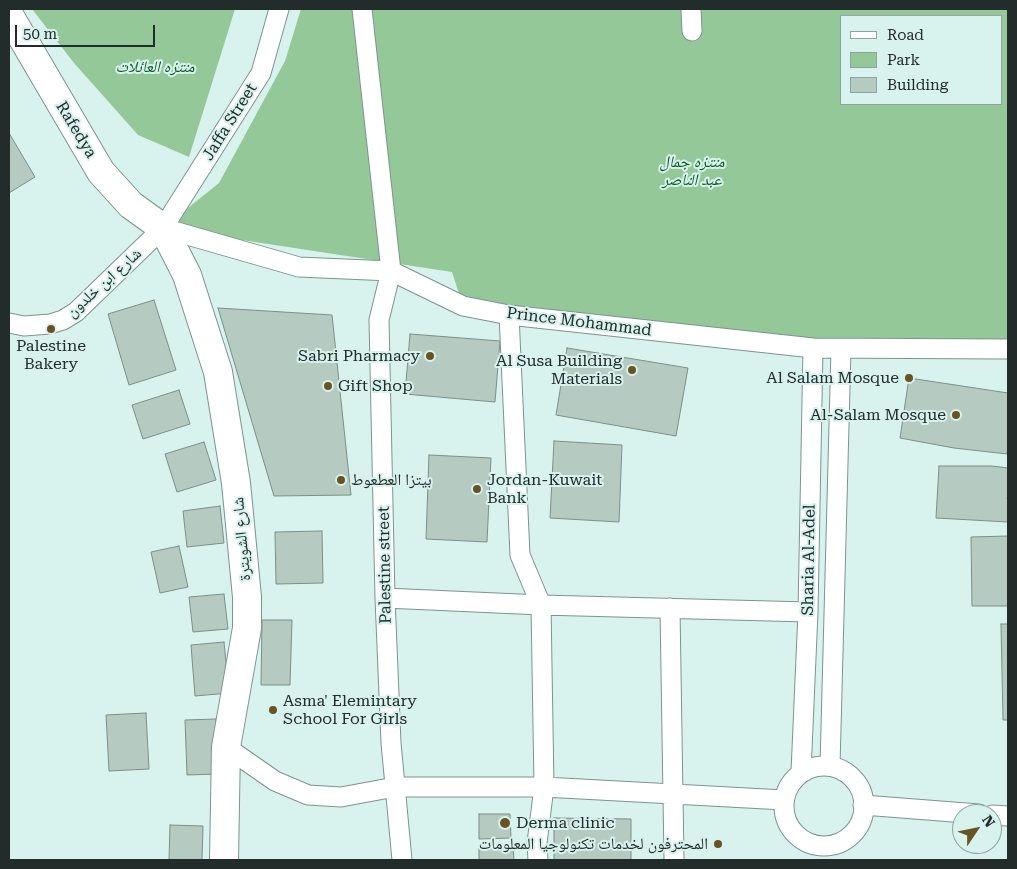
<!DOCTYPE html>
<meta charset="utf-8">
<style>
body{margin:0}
#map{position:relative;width:1017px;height:869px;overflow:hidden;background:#d8f2ee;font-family:"Roboto Serif",serif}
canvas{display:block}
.frame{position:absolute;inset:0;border:10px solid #222c2b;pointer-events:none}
.legend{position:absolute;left:840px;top:15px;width:162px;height:90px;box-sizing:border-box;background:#d8f2ee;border:1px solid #8fa3a0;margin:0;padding:6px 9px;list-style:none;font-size:15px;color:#222c2b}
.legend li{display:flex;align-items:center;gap:10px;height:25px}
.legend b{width:25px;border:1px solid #8fa3a0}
.north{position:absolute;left:952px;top:804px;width:50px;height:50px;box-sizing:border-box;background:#d8f2ee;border:1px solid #8fa3a0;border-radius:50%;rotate:56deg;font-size:14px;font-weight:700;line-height:20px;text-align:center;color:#222c2b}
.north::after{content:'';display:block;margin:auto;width:18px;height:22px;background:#685423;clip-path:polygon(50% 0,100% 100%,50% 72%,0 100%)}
.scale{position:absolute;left:15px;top:25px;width:140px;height:22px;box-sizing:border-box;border:2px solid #222c2b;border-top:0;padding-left:6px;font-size:15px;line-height:18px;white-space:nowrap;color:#222c2b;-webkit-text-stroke:4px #d8f2ee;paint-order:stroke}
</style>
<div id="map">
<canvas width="1017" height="869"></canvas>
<div class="frame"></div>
<ul class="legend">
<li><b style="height:6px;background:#fff"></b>Road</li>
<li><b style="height:14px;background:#95c899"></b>Park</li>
<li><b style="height:14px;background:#b5cbc1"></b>Building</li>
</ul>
<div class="north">N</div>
<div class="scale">50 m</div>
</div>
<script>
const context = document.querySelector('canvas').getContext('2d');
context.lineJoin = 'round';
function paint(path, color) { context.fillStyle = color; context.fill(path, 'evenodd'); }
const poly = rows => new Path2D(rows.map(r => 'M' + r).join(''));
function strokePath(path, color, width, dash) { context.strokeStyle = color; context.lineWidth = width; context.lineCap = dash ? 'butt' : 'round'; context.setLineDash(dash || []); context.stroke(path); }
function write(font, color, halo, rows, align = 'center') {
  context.font = font + ' "Roboto Serif","Noto Naskh Arabic",serif'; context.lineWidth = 4; context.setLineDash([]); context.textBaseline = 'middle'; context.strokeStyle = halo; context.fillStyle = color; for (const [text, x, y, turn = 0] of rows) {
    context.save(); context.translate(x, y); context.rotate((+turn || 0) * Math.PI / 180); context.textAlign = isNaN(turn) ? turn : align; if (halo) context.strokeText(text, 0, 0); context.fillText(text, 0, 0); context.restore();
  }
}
paint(poly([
 [32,9,235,9,189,157,138,135,74,63],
 [301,9,1008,9,1008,348,714,337,463,306,452,272,163,228,219,183,285,61],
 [841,16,1001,16,1001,104,841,104]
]), '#95c899');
const building = poly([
 [9,133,35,177,9,193,9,133],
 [154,300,176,370,129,385,108,314,154,300],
 [218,308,332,315,351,495,274,496,218,308],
 [410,334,500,341,495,402,405,394,410,334],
 [567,348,688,368,676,436,556,415,567,348],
 [909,378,1008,393,1008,443,1007,454,954,448,900,438,909,378],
 [179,390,190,424,143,439,132,405,179,390],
 [554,441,622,445,619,522,550,518,554,441],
 [204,442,216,480,177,492,165,454,204,442],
 [429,455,491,458,487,542,426,539,429,455],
 [939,466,992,466,1008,468,1008,496,1007,498,1008,500,1008,522,936,518,939,466],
 [220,506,224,543,187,547,183,511,220,506],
 [322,531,323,583,276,584,275,532,322,531],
 [1008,536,1008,606,972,606,971,537,1008,536],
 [179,546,188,587,160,593,151,552,179,546],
 [224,594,228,629,193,632,189,597,224,594],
 [262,620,292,620,290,685,261,685,262,620],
 [1001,624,1008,624,1008,720,1003,720,1001,624],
 [224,642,229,693,195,696,191,645,224,642],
 [146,713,149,769,109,771,106,715,146,713],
 [216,719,218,774,187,775,185,720,216,719],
 [479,814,510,814,511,838,479,839,479,814],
 [554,818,631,819,631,860,554,860,554,818],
 [170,825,203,826,202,860,169,860,170,825],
 [513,847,514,860,479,860,479,848,513,847]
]);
paint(building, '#b5cbc1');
strokePath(building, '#7b8f86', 1);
const minor = poly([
 [362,9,391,271,379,320,385,598,391,743,402,860],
 [691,9,692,31],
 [163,228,299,267,391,271,463,306,509,315,813,348,1008,349],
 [509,315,520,555,541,605,544,787,537,843,538,860],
 [9,323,24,326,50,324,63,320,76,312,163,228,261,73,279,9],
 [385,598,541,605,808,612],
 [670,608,674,860],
 [226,747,275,781,308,795,341,797,395,787,544,787,784,800],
 '784 806a40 40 0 1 1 80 0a40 40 0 1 1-80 0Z',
 [830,766,841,349],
 [801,772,808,612,813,348],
 [863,805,979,814],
 [992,815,1008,816]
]);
const secondary = poly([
 [9,15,101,172,131,205,163,228,187,275,218,372,236,483,247,597,247,628,226,747,224,860]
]);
strokePath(minor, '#7d9491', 21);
strokePath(secondary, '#7d9491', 30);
strokePath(minor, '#fff', 19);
strokePath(secondary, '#fff', 28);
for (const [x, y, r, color] of [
 [51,329,5,"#685423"],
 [430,356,5,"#685423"],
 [632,370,5,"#685423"],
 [909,378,5,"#685423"],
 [328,386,5,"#685423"],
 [956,415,5,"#685423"],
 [341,480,5,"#685423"],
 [477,489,5,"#685423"],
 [273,710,5,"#685423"],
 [505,823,6,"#685423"],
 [718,844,5,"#685423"]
]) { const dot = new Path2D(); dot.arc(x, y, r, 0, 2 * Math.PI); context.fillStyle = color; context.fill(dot); strokePath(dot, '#d8f2ee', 2); }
write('italic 16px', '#0a5e20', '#d8f2ee', [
 ["منتزه العائلات",155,67],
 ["منتزه جمال",692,162],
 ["عبد الناصر",692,180]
]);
write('16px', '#222c2b', '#d8f2ee', [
 ["Jaffa Street",230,122,-58],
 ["Rafedya",76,130,59],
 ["شارع ابن خلدون",104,283,-42],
 ["Prince Mohammad",579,322,7],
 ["شارع الشويترة",242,539,-95],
 ["Sharia Al-Adel",809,560,-89],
 ["Palestine street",385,565,-91]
]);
write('16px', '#222c2b', '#d8f2ee', [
 ["Palestine",51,346,"center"],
 ["Bakery",51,364,"center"],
 ["Sabri Pharmacy",420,356],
 ["Al Susa Building",622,361],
 ["Materials",622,379],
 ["Al Salam Mosque",899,378],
 ["Gift Shop",338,386,"left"],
 ["Al-Salam Mosque",946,415],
 ["بيتزا العطعوط",351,480,"left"],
 ["Jordan-Kuwait",487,480,"left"],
 ["Bank",487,498,"left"],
 ["Asma' Elemintary",283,701,"left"],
 ["School For Girls",283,719,"left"],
 ["Derma clinic",516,823,"left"],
 ["المحترفون لخدمات تكنولوجيا المعلومات",708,844]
], 'right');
</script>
